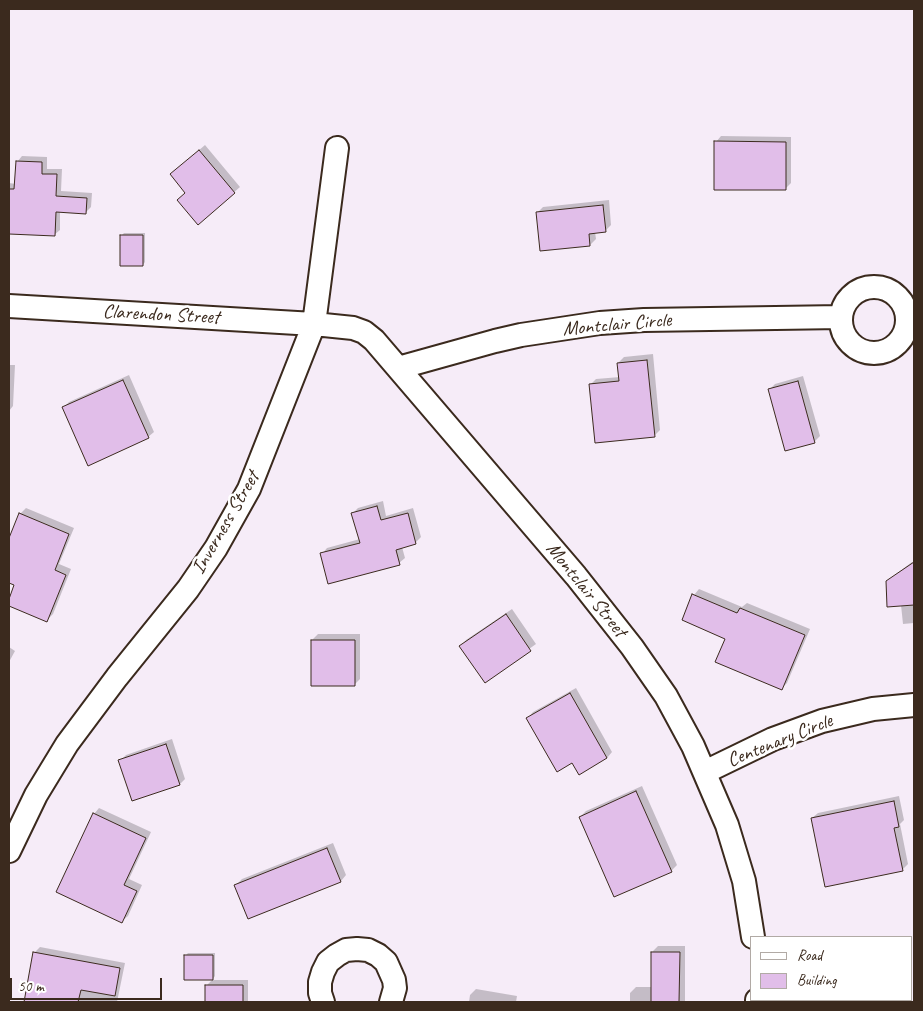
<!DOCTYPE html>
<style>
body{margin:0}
#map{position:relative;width:923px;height:1011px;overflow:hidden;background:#f6ecf8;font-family:Caveat,sans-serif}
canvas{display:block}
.frame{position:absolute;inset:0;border:10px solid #3b2a1e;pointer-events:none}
.legend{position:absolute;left:750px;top:936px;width:162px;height:65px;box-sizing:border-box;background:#fff;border:1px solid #b1aaa5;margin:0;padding:6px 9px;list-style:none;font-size:15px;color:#3b2a1e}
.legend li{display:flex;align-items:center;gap:10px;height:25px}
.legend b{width:25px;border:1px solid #b1aaa5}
.scale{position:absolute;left:10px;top:978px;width:152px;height:22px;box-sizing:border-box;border:2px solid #3b2a1e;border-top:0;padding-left:6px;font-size:15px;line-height:18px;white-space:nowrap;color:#3b2a1e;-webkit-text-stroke:4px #fff;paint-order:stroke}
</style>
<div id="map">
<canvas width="923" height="1011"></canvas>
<div class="frame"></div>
<ul class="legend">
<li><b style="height:6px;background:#fff"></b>Road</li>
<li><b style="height:14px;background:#e1bee9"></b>Building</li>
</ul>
<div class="scale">50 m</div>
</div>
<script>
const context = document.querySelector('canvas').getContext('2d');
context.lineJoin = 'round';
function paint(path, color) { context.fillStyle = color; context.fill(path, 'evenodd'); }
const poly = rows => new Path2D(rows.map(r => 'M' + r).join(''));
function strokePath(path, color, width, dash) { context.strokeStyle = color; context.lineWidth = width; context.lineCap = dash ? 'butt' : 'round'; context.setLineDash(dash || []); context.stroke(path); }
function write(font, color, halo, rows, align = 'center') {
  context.font = font + ' Caveat,sans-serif'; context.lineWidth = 5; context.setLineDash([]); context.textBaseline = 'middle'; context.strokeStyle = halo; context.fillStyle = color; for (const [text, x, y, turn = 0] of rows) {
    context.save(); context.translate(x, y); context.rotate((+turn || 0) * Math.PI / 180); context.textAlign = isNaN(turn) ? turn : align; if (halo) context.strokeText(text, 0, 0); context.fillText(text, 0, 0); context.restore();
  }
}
paint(poly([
 [721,136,791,137,791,183,785,189,716,142],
 [205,145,240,187,198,224,177,169],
 [22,156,47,157,47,169,62,169,61,191,92,193,91,207,86,212,60,211,60,230,54,235,9,233,9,183,16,184,17,162],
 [609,200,611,225,605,231,595,232,596,239,590,245,538,212,543,207],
 [124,233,145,233,145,262,143,265,122,235],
 [653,354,660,430,654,436,590,385,596,379,620,377,618,363,624,357],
 [9,365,15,365,13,406,9,411],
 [129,375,154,432,148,437,63,408,69,402],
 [803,376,820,436,815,441,769,390,775,384],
 [383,501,386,516,413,508,421,537,415,543,402,547,405,558,399,563,322,554,327,548,360,539,353,513,358,508],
 [26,508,74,528,59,564,71,569,53,614,47,620,9,604,16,584,9,581,9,542,20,514],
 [912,562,914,562,914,623,903,624,901,605,887,581],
 [699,589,742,607,747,603,810,629,787,683,781,689,727,638,694,595],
 [512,609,536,644,485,681,461,646,466,640],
 [318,634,360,634,360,679,355,684,312,640],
 [9,647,15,651,9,662],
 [576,688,612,752,607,758,573,761,528,718,533,712],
 [172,739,185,779,180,784,120,761,126,755],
 [642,786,677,865,671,871,580,817,586,811],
 [899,796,904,820,900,824,908,864,902,870,812,818,818,813],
 [99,808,151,832,129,879,142,885,128,916,122,921,94,814],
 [333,843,346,875,341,881,249,918,236,885,242,879],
 [658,946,685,946,685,1002,630,1002,630,993,636,987,652,987,652,952],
 [40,947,125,963,117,1002,25,1002,34,953],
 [188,953,215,953,215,976,213,979,185,956],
 [212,980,248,980,248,1002,206,1002,206,986],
 [476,989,517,996,516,1002,469,1002,470,995]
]), '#0003');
const building = poly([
 [714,141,786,142,786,190,714,190,714,141],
 [199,150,235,193,198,225,177,200,185,193,170,174,199,150],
 [16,161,42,162,42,174,57,174,56,196,87,198,86,214,56,212,55,236,9,234,9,189,14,189,16,161],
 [603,205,606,232,589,234,590,246,540,251,536,212,603,205],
 [120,235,143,235,143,266,120,266,120,235],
 [647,360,655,437,595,443,589,384,619,381,617,363,647,360],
 [123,380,149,438,88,466,62,407,123,380],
 [798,381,815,443,785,451,768,389,798,381],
 [377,506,381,520,408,513,416,544,396,550,400,565,328,584,320,553,360,543,351,513,377,506],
 [19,513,69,534,55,570,66,575,47,622,9,606,9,599,14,585,9,583,9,538,19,513],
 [914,562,914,605,887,607,886,581,914,562],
 [692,594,737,613,740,608,805,635,782,690,715,662,725,639,682,620,692,594],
 [506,614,531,651,485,683,459,646,506,614],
 [311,640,355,640,355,686,311,686,311,640],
 [570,693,607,758,579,775,572,763,557,772,526,718,570,693],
 [166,744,180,785,132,801,118,760,166,744],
 [636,791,672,872,614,897,579,817,636,791],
 [894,801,899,827,894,828,903,871,825,887,811,818,894,801],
 [93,813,146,838,124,885,137,891,122,923,56,892,93,813],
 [327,848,341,882,248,919,234,885,327,848],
 [33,952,120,968,115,996,81,990,78,1002,24,1002,33,952],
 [651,952,680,952,679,1002,651,1002,651,952],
 [184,955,213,955,213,980,184,980,184,955],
 [205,985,243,985,243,1002,205,1002,205,985]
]);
paint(building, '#e1bee9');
strokePath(building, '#3b2a1e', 1);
const minor = poly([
 '841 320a33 33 0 1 1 66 0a33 33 0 1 1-66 0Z',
 [9,306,314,324,353,328,364,332,374,340,576,576,632,647,666,696,693,746,727,825,744,881,753,937],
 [398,368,495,341,521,335,600,323,644,320,841,317],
 [705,772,773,739,822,721,873,709,914,705],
 [9,851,36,795,67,744,117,677,188,589,216,548,249,489,314,324,337,148],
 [323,1002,320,993,320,982,323,972,328,962,337,955,346,950,357,949,368,950,378,955,386,962,394,980,395,988,391,1002],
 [757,1002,757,1000]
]);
strokePath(minor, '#3b2a1e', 26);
strokePath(minor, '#fff', 22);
write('20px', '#3b2a1e', '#fff', [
 ["Clarendon Street",161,315,3],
 ["Montclair Circle",617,325,-5],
 ["Inverness Street",226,523,-60],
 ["Montclair Street",586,590,51],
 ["Centenary Circle",780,741,-22]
]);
</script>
